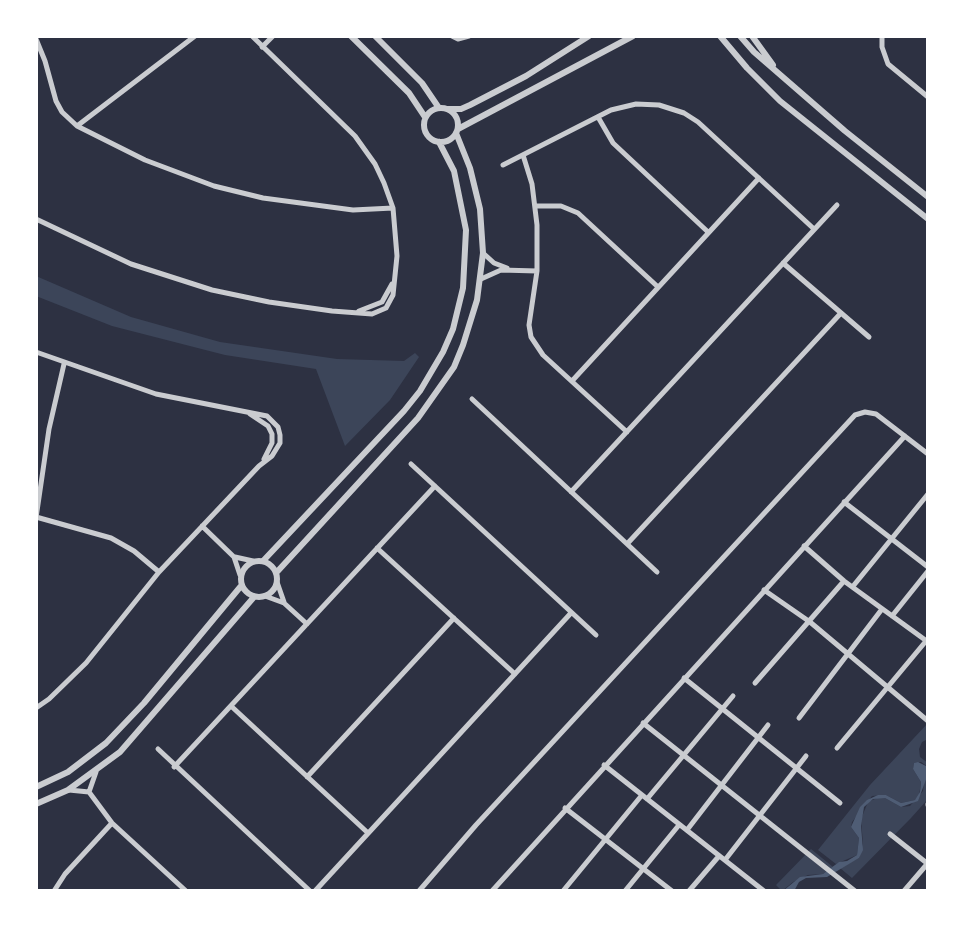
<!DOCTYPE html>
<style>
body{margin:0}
#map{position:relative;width:964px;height:927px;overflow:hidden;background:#2d3142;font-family:"Space Grotesk",sans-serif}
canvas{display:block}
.frame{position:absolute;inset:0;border:38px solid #fff;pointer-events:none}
</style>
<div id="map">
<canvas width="964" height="927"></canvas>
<div class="frame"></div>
</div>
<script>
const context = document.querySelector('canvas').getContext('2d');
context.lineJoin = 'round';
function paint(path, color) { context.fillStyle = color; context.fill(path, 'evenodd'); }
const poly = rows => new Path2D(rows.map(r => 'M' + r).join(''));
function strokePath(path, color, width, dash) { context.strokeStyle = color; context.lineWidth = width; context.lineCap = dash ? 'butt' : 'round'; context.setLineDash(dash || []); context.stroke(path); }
paint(poly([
 [36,276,131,317,220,342,337,359,404,361,415,353,419,357,390,400,345,446,316,369,225,355,112,326,36,296],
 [928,723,928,739,922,742,919,749,920,757,928,763,928,767,921,762,914,763,913,769,921,782,919,796,915,800,901,803,886,795,872,796,852,822,851,827,859,838,857,855,836,864,818,850,870,785],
 [928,774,928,799,911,818,852,878,840,868,859,858,863,844,861,819,868,802,877,798,885,798,901,807,910,806,923,791,924,781],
 [811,849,833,867,823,874,808,875,793,882,782,891,776,885]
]), '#3c4559');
paint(poly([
 [918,762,928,767,928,774,918,801,901,807,885,798,873,799,864,807,861,826,863,850,859,858,827,877,806,878,799,882,794,891,783,891,800,877,823,874,839,862,847,861,857,855,859,838,851,827,860,807,867,800,878,795,886,795,901,803,915,800,920,792,921,782,913,769,914,763]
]), '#4f5d75');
strokePath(poly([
 [452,36,458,39,469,36],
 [882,36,882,47,888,64,928,97],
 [36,39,45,61,56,101,62,112,77,126,145,160,214,186,263,198,353,210,393,208],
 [262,47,273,36],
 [598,117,613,143,708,232],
 [77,126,195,36],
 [523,155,532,184,537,225,537,271,529,325,531,337,543,355,627,432],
 [503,165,611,110,636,104,659,105,684,113,698,122,814,229],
 [536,206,561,206,578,213,658,287],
 [36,219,131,264,212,290,269,302,332,311,372,314,386,308,393,295,397,256,393,208,384,183,375,164,355,136,252,36],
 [483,253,494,263,507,268],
 [783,263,869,337],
 [481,279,501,270,537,271],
 [359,311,382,302,392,284],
 [36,352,156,394,267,416,278,427,280,435,280,443,272,456,259,466,159,572,86,663,49,699,36,708],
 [572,381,759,178],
 [472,399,657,572],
 [250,414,268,426,272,434,272,443,264,459],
 [411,464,596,635],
 [571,492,837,205],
 [844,502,928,567],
 [36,517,111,538,134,551,159,572],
 [36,518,49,429,64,364],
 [202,526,234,557,240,575],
 [627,544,841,313],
 [804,546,844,581,928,642],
 [377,548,515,674],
 [235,557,253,561],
 [277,582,284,602],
 [854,585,928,494],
 [764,590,810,622,928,721],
 [265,596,284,603,307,624],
 [892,616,928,571],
 [684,678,840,803],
 [755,683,844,581],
 [231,706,368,833],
 [799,718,882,609],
 [643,723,855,891],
 [837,748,926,641],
 [158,749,310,891],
 [604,765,764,891],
 [174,767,435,486],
 [307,777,454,618],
 [69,790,89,792,112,823,186,891],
 [89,792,96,772],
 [647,799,733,696],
 [928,805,928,804],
 [565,808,672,891],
 [687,830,768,725],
 [890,834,928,864],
 [725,860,806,756],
 [54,891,65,874,112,823],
 [315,891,571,613],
 [419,891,476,825,855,415,865,412,876,414,928,454],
 [492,891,905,436],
 [563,891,642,795],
 [625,891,679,825],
 [689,891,719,856],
 [904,891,928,863]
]), '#caccd0', 5);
strokePath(poly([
 [351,36,409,93,425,117],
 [375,36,422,83,439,108],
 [720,36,747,68,780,101,928,219],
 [740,36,754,52,845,131,928,197],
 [752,36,773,65],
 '424 125a17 17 0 1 1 34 0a17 17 0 1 1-34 0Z',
 [447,109,461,109,470,105,526,76,589,36],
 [458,129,633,36],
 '241 579a18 18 0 1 1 36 0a18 18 0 1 1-36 0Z',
 [263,561,404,411,420,391,443,352,453,329,463,288,466,230,454,171,439,142],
 [276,573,418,418,454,367,463,345,477,300,483,253,480,209,470,168,456,133],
 [36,787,68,772,106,743,144,703,241,586],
 [36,804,68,790,120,752,254,597]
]), '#caccd0', 6);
</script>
